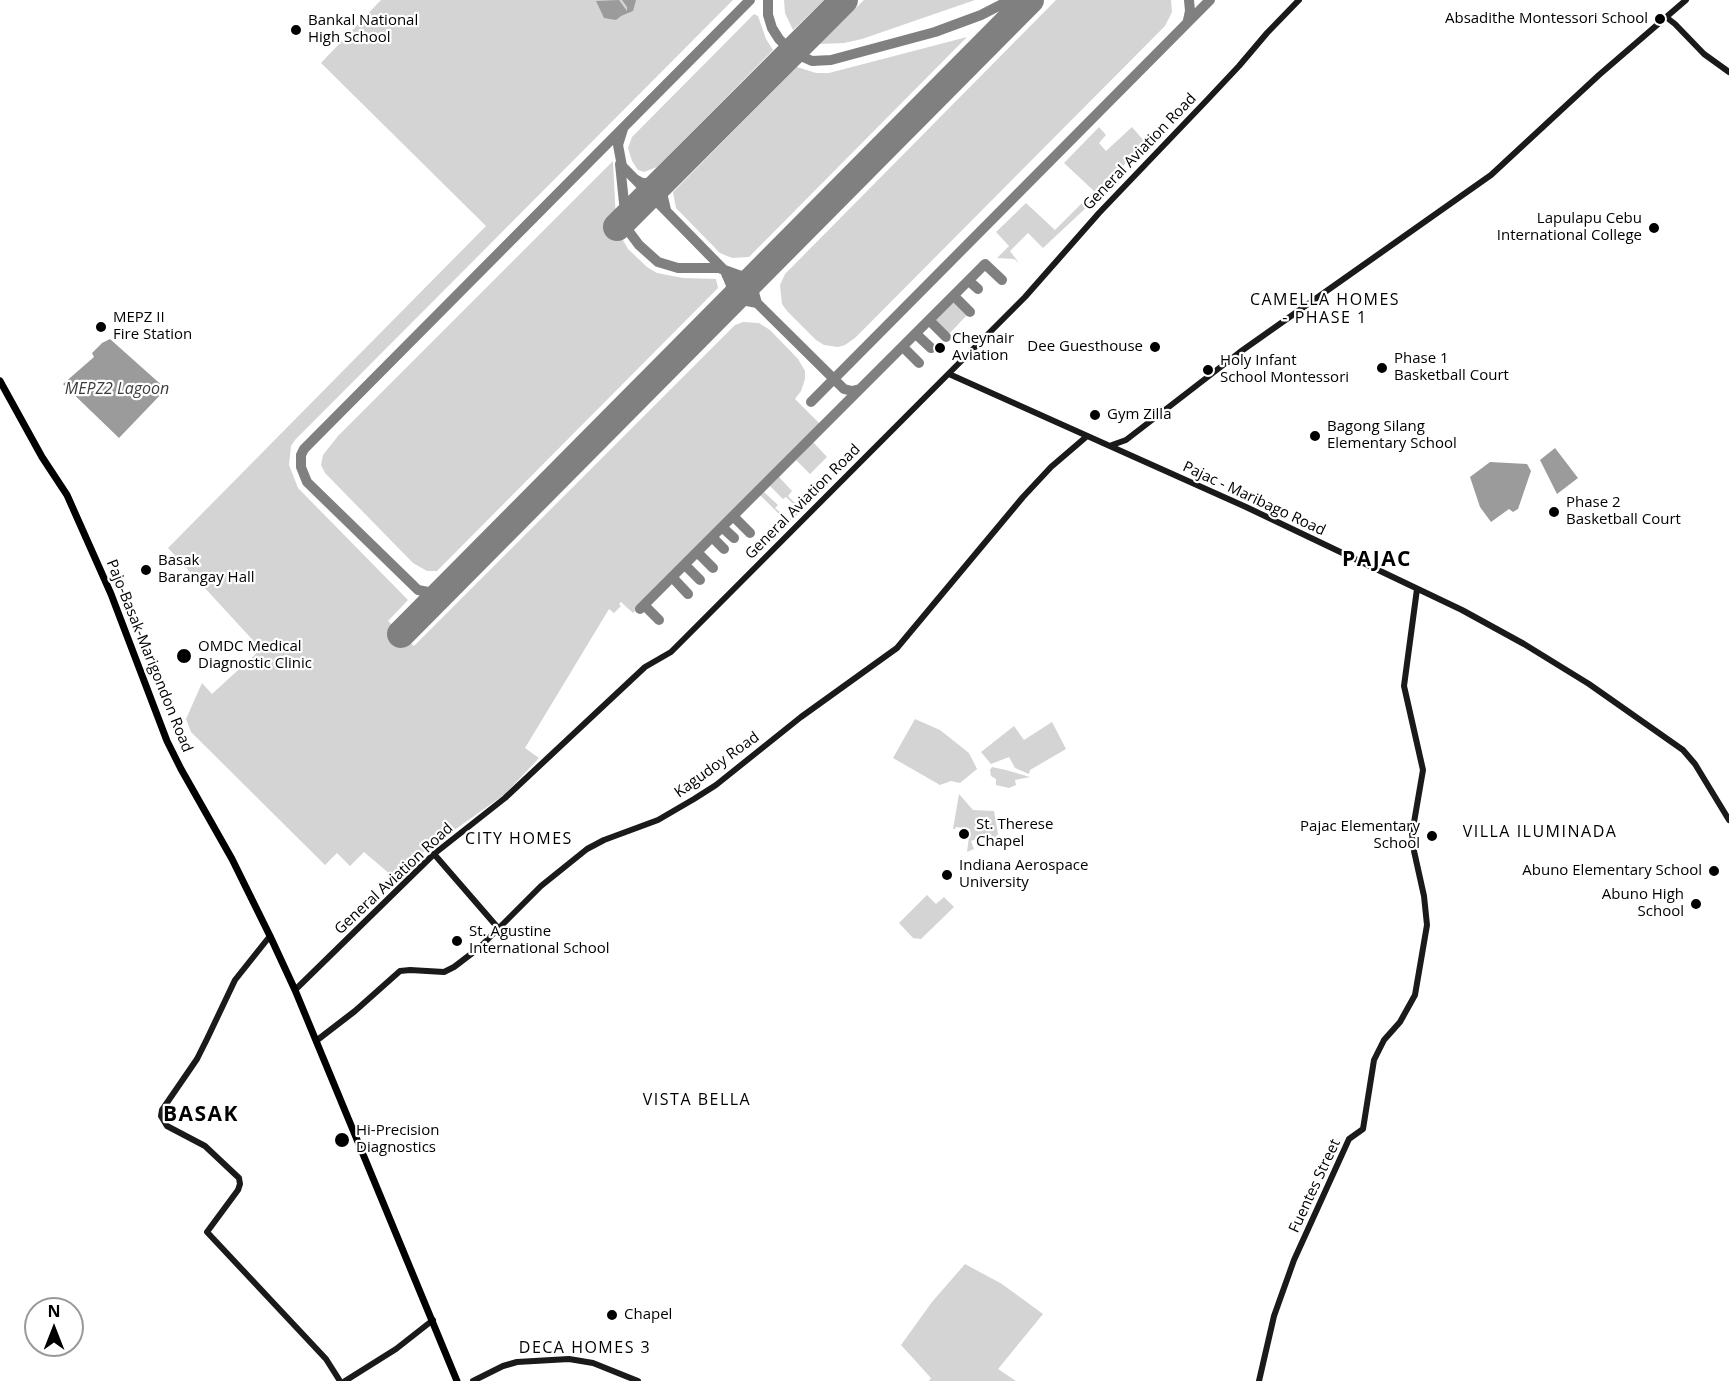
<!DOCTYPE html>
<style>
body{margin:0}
#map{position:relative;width:1729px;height:1381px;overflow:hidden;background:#fff;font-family:"Open Sans",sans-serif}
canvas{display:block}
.north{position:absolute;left:24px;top:1297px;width:60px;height:60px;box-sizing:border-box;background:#fff;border:2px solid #999;border-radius:50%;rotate:0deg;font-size:16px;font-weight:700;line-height:24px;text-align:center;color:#000}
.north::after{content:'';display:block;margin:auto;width:21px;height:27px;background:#000;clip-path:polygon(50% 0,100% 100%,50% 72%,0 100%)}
</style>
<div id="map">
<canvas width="1729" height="1381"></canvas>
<div class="north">N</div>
</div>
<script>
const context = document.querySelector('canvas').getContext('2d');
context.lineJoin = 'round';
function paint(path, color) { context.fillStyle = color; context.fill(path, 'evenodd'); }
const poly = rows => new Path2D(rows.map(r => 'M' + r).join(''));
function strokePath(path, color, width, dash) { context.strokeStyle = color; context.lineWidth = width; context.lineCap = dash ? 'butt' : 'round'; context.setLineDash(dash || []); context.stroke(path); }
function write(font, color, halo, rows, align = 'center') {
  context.font = font + ' "Open Sans",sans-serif'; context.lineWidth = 4.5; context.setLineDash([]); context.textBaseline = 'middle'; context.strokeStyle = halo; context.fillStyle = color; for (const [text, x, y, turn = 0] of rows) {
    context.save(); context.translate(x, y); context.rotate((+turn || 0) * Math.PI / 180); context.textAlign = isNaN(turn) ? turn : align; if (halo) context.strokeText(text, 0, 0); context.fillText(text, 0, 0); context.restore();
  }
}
paint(poly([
 [381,0,733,0,295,440,291,446,289,465,298,488,408,600,388,621,414,646,735,325,743,322,759,323,770,330,798,359,805,371,805,379,801,391,795,399,821,425,633,613,621,602,619,604,621,606,614,613,609,609,525,748,539,758,505,794,391,875,364,852,350,866,337,853,325,865,191,732,186,719,202,683,212,694,261,649,168,548,486,226,321,63],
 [784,0,824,0,793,30,785,13],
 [864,0,975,0,862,39,844,43,819,44],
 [1056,0,1171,0,1172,12,1165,26,855,338,845,345,838,347,824,345,816,340,787,311,782,304,780,285,785,274],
 [754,14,758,16,766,39,773,50,657,167,644,172,638,170,632,161,628,148,632,137],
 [967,37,749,257,732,258,720,253,676,208,673,192,678,187,797,67,816,73,829,73],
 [1099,127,1106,135,1099,143,1106,151,1132,127,1145,142,1103,188,1104,191,1043,248,1028,233,1010,251,1019,263,1014,259,997,258,1009,246,996,232,1026,203,1055,230,1094,191,1064,163],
 [613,161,616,221,619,233,628,249,647,267,657,273,683,278,716,279,718,288,437,571,427,571,413,563,325,473,321,465,323,455,338,436],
 [954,300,969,313,948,335,933,320],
 [813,442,827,457,810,474,796,460],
 [779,477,792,491,788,496,802,510,788,523,760,495,764,492,778,505,775,508,789,520,799,509,786,497,783,499,770,486],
 [915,719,940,730,969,753,977,769,960,783,951,781,940,785,893,758],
 [1052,722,1066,749,1030,770,1029,774,1015,768,1009,757,991,764,981,752,1014,726,1024,740],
 [992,767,1006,770,1030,777,1015,780,1016,785,1009,788,996,785,996,779,991,776,990,770],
 [959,794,973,810,994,811,998,834,994,840,991,834,971,841,974,849,967,852,970,829,956,827,955,829,953,829],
 [927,895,936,904,944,897,954,907,921,939,913,938,899,923],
 [965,1264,1002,1284,1043,1314,998,1369,1016,1381,929,1381,931,1378,901,1345,932,1302]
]), '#d4d4d4');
paint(poly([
 [619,0,627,11,627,7,622,0,636,0,633,11,621,16,616,20,604,18,596,1],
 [110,339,166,389,119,438,63,384,94,357,92,353,102,343],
 [1555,448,1578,478,1557,494,1540,460],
 [1490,462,1527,464,1531,471,1518,509,1513,512,1509,509,1491,522,1480,507,1470,477]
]), '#9b9b9b');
strokePath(poly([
 [768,0,768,15,772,28,779,39,792,52,812,61,831,60,935,32,981,15,1010,0],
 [1188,20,1190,11,1189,0],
 [623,129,618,145,622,166,725,271,731,285,730,295,727,305],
 [620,164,626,222,630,233,639,245,658,262,678,268,719,268,741,276,752,275,761,270],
 [635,179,642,183,653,183,667,177],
 [666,210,662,193,667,177],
 [761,271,756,279,753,289,757,303,844,389,852,391,860,389],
 [969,281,978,289],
 [954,296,970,312],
 [727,305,742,300,757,303],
 [929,320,946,337],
 [916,334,931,348],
 [903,347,919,363],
 [811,402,1210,0],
 [733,516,750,533],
 [722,527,734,538],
 [712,537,724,549],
 [697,552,713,568],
 [685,565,700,580],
 [672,577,688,594],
 [443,591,433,593,418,590,307,482,301,467,301,455,304,449,750,0],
 [644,605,659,620],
 [640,609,985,264,1002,280]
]), '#808080', 10);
strokePath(poly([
 [617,227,844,0],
 [401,634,1030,0]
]), '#808080', 28);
strokePath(poly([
 [1666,17,1675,24,1704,54,1729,72],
 [949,374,1246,507,1462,610,1524,644,1589,684,1683,750,1695,764,1729,820],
 [1112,445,1126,440,1240,352,1491,175,1599,75,1686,0],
 [434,854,499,929],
 [270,936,235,980,207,1039,197,1059,162,1110,161,1116,167,1126,205,1146,239,1178,240,1184,238,1190,207,1232,326,1359,340,1381],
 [295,990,434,854,505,798,645,667,671,652,687,636,1025,297,1099,213,1208,99,1239,66,1267,33,1299,0],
 [316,1041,355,1011,400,971,410,970,444,972,454,967,479,948,541,886,587,849,604,840,658,820,694,799,716,785,801,717,897,648,1023,497,1051,467,1086,437],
 [345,1381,396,1349,433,1320],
 [473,1381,503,1366,517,1362,569,1359,593,1363,638,1381],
 [1259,1381,1274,1316,1294,1260,1349,1139,1363,1129,1374,1060,1384,1040,1400,1022,1415,995,1427,925,1424,896,1414,851,1412,834,1423,770,1404,686,1417,589]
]), '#1a1a1a', 6);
strokePath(poly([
 [0,381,42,457,67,495,111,594,167,741,181,769,232,859,270,936,295,990,457,1381]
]), '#000', 7);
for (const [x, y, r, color] of [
 [1660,19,6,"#000"],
 [296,30,6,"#000"],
 [1654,228,6,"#000"],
 [101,327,6,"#000"],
 [1155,347,6,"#000"],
 [940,348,6,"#000"],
 [1382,368,6,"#000"],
 [1208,370,6,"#000"],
 [1095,415,6,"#000"],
 [1315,436,6,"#000"],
 [1554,512,6,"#000"],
 [146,570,6,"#000"],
 [184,656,8,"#000"],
 [964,834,6,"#000"],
 [1432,836,6,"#000"],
 [1714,871,6,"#000"],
 [947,875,6,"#000"],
 [1696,904,6,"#000"],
 [457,941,6,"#000"],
 [342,1140,8,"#000"],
 [612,1315,6,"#000"]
]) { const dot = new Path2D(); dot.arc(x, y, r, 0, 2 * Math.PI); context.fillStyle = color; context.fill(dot); strokePath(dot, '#fff', 2); }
write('15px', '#000', '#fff', [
 ["Absadithe Montessori School",1648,19,"right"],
 ["Bankal National",308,21],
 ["High School",308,38],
 ["Lapulapu Cebu",1642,219,"right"],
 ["International College",1642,236,"right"],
 ["MEPZ II",113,318],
 ["Fire Station",113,335],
 ["Cheynair",952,339],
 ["Aviation",952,356],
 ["Dee Guesthouse",1143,347,"right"],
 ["Phase 1",1394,359],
 ["Basketball Court",1394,376],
 ["Holy Infant",1220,361],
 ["School Montessori",1220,378],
 ["Gym Zilla",1107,415],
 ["Bagong Silang",1327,427],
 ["Elementary School",1327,444],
 ["Phase 2",1566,503],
 ["Basketball Court",1566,520],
 ["Basak",158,561],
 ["Barangay Hall",158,578],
 ["OMDC Medical",198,647],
 ["Diagnostic Clinic",198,664],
 ["St. Therese",976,825],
 ["Chapel",976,842],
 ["Pajac Elementary",1420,827,"right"],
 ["School",1420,844,"right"],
 ["Indiana Aerospace",959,866],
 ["University",959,883],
 ["Abuno Elementary School",1702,871,"right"],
 ["Abuno High",1684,895,"right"],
 ["School",1684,912,"right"],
 ["St. Agustine",469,932],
 ["International School",469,949],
 ["Hi-Precision",356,1131],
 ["Diagnostics",356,1148],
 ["Chapel",624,1315]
], 'left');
write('15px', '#000', '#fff', [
 ["General Aviation Road",1140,152,-46],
 ["Pajac - Maribago Road",1254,499,25],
 ["General Aviation Road",803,502,-45],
 ["Pajo-Basak-Marigondon Road",149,656,68],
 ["Kagudoy Road",717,765,-36],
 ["General Aviation Road",394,879,-43],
 ["Fuentes Street",1315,1186,-65]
]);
context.letterSpacing = '1.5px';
write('16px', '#000', '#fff', [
 ["CAMELLA HOMES",1325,300],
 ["- PHASE 1",1325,318],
 ["VILLA ILUMINADA",1540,832],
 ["CITY HOMES",519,839],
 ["VISTA BELLA",697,1100],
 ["DECA HOMES 3",585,1348]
]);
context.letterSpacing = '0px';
write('italic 16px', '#3c3c3c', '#fff', [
 ["MEPZ2 Lagoon",117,389]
]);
context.letterSpacing = '1.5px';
write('bold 21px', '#000', '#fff', [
 ["PAJAC",1377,560],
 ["BASAK",201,1115]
]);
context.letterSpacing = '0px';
</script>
